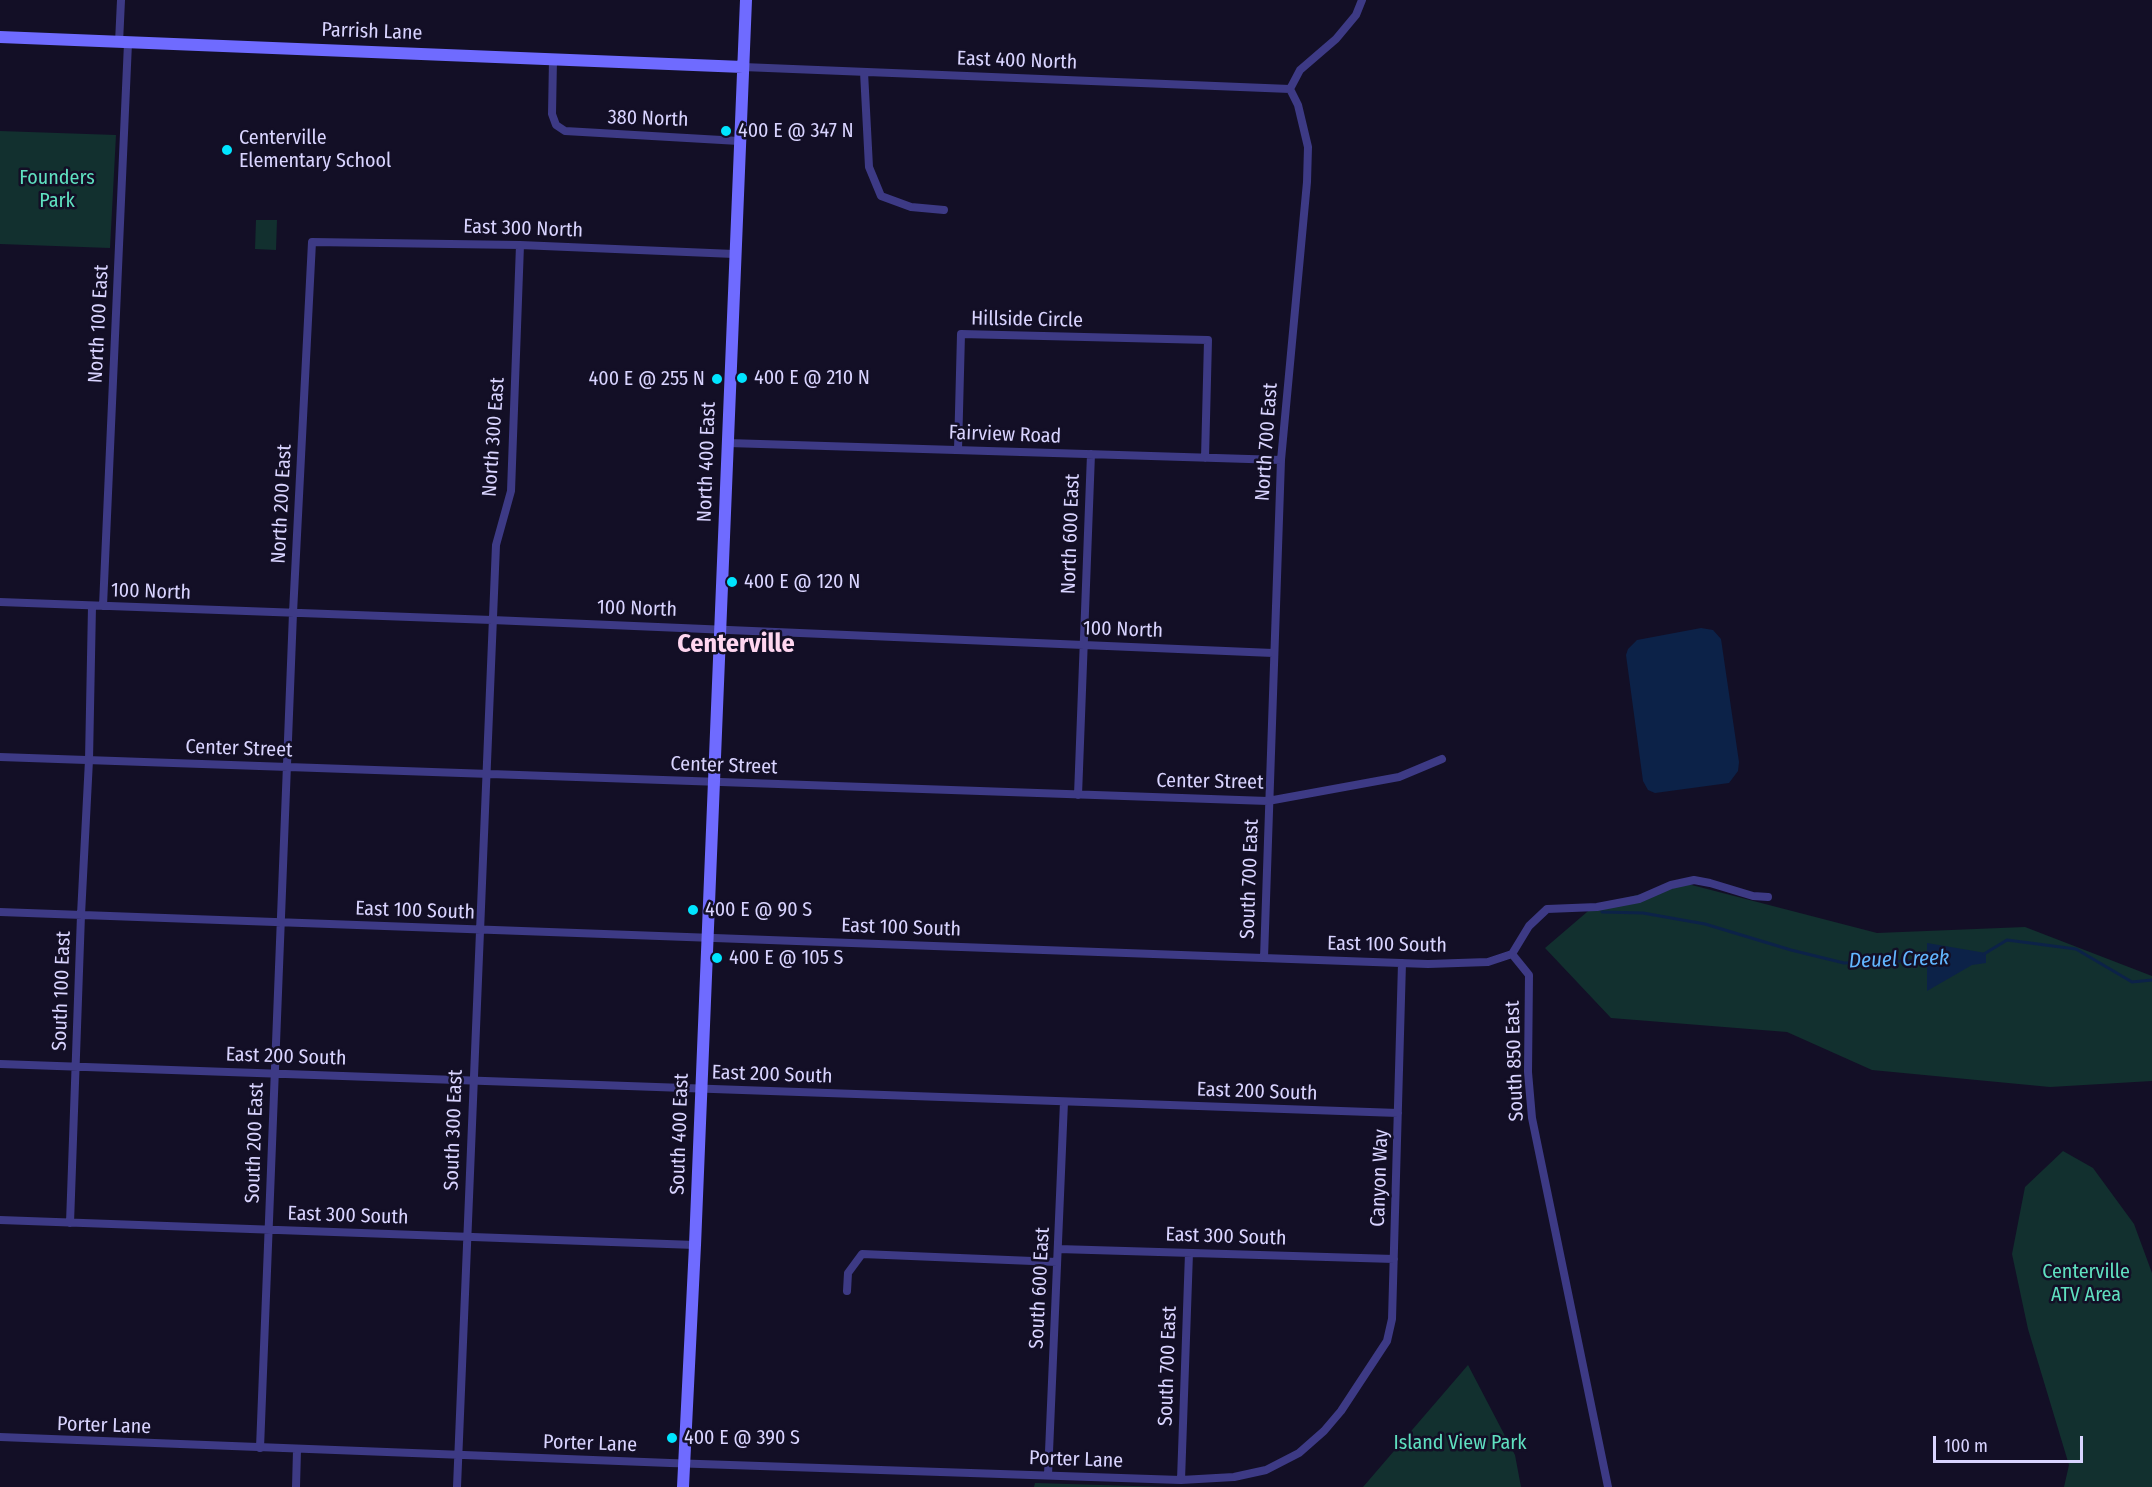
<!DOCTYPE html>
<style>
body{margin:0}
#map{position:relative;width:2152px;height:1487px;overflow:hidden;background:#130f26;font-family:"Fira Sans Condensed",sans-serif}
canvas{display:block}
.scale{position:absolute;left:1933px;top:1436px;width:150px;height:27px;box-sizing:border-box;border:3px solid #d9d4ff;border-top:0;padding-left:8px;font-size:18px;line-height:21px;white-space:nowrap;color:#d9d4ff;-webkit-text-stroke:4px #130f26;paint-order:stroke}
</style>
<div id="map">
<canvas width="2152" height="1487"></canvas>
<div class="scale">100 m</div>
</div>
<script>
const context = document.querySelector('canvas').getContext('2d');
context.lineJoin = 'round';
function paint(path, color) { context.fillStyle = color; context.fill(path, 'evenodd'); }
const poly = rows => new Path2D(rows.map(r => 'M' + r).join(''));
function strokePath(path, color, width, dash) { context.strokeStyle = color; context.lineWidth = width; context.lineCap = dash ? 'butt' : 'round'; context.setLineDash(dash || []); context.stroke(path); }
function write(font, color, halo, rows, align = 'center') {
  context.font = font + ' "Fira Sans Condensed",sans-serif'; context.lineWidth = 5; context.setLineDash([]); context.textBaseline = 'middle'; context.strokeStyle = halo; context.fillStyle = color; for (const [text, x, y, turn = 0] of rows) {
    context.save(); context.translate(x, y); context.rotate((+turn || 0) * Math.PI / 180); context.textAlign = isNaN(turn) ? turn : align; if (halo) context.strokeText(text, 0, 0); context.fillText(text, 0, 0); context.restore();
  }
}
paint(poly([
 [0,131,116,135,110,248,0,244],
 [256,220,277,220,276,250,255,249],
 [1684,883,1877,933,2025,927,2152,976,2152,1081,2050,1087,1872,1070,1787,1032,1611,1018,1545,948,1594,906],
 [2063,1151,2093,1168,2134,1224,2152,1273,2152,1487,2064,1487,2069,1465,2028,1329,2012,1254,2025,1187],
 [1468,1365,1515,1455,1521,1487,1363,1487],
 [1035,1483,1168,1487,1034,1487]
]), '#12302f');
paint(poly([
 [1701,628,1713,630,1721,639,1739,762,1738,771,1729,783,1655,793,1648,790,1643,781,1626,655,1628,649,1637,640],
 [1927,943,1986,953,1986,963,1972,965,1927,991]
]), '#0c2248');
strokePath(poly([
 [1602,912,1643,913,1705,924,1791,950,1844,963,1931,960],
 [1984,954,2007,940,2076,949,2132,982,2152,980]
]), '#0c2248', 3);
strokePath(poly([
 [119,43,121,0],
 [553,59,552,114,556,125,565,131,739,141],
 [743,67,1290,89],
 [864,72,869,167,881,196,911,207,944,210],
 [1290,89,1300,70,1336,39,1356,15,1362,0],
 [728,443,1281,460],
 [958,450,961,334,1208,340,1205,458],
 [0,602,492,620,1273,653],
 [103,606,128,43],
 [0,757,1268,801,1399,777,1442,759],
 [1078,795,1091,454],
 [0,912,1428,964,1488,962,1512,954],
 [1512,954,1529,975,1528,1072,1532,1118,1608,1487],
 [1512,954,1529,926,1547,909,1597,907,1639,899,1671,885,1694,880,1710,883,1753,896,1768,897],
 [1264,958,1281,460,1307,182,1308,147,1298,105,1290,89],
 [0,1064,1398,1113],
 [0,1220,695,1245],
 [70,1223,81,915,89,760,92,606],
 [1058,1249,1394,1259],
 [847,1291,848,1273,862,1254,1057,1262],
 [0,1437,670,1463,1181,1480,1234,1477,1266,1470,1299,1453,1324,1431,1341,1411,1387,1341,1392,1319,1402,963],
 [260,1448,293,613,312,242,520,245,734,254],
 [1048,1475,1064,1102],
 [1181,1480,1189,1253],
 [296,1487,297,1450],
 [457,1487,496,545,511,491,520,245]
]), '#3d3a85', 8);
strokePath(poly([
 [0,37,743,67],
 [683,1487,695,1245,746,0]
]), '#6f6bff', 12);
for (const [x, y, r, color] of [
 [726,131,6,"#00e5ff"],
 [227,150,6,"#00e5ff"],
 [742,378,6,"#00e5ff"],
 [717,379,6,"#00e5ff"],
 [732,582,6,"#00e5ff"],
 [693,910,6,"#00e5ff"],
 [717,958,6,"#00e5ff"],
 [672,1438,6,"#00e5ff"]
]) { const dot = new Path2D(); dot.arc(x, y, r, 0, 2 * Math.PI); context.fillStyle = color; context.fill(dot); strokePath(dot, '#130f26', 2); }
write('20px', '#d9d4ff', '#130f26', [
 ["Parrish Lane",372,32,2],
 ["East 400 North",1017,61,2],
 ["380 North",648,119,2],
 ["East 300 North",523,229,2],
 ["Hillside Circle",1027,320,1],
 ["North 100 East",99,324,-87],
 ["Fairview Road",1005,435,2],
 ["North 300 East",494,437,-86],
 ["North 700 East",1267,442,-86],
 ["North 400 East",707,462,-88],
 ["North 200 East",282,504,-87],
 ["North 600 East",1071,534,-88],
 ["100 North",151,592,2],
 ["100 North",637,609,2],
 ["100 North",1123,630,2],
 ["Center Street",239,749,2],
 ["Center Street",724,766,2],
 ["Center Street",1210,782,1],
 ["South 700 East",1250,879,-88],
 ["East 100 South",415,911,2],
 ["East 100 South",901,928,2],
 ["East 100 South",1387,945,1],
 ["South 100 East",62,991,-88],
 ["East 200 South",286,1057,2],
 ["South 850 East",1515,1061,-92],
 ["East 200 South",772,1075,2],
 ["East 200 South",1257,1092,2],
 ["South 300 East",454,1130,-88],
 ["South 400 East",680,1134,-88],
 ["South 200 East",255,1143,-88],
 ["Canyon Way",1380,1178,-88],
 ["East 300 South",348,1216,2],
 ["East 300 South",1226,1237,2],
 ["South 600 East",1040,1288,-87],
 ["South 700 East",1168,1366,-88],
 ["Porter Lane",104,1426,2],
 ["Porter Lane",590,1444,2],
 ["Porter Lane",1076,1460,2]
]);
write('20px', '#d9d4ff', '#130f26', [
 ["400 E @ 347 N",738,131],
 ["Centerville",239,138],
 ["Elementary School",239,161],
 ["400 E @ 210 N",754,378],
 ["400 E @ 255 N",705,379,"right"],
 ["400 E @ 120 N",744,582],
 ["400 E @ 90 S",705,910],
 ["400 E @ 105 S",729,958],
 ["400 E @ 390 S",684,1438]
], 'left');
write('20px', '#5fe0c0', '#130f26', [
 ["Founders",57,178],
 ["Park",57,201],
 ["Centerville",2086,1272],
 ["ATV Area",2086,1295],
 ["Island View Park",1460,1443]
]);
write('italic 21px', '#62b6ff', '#130f26', [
 ["Deuel Creek",1899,960,-2]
]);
write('bold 26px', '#ffd6f0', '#130f26', [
 ["Centerville",736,645]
]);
</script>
